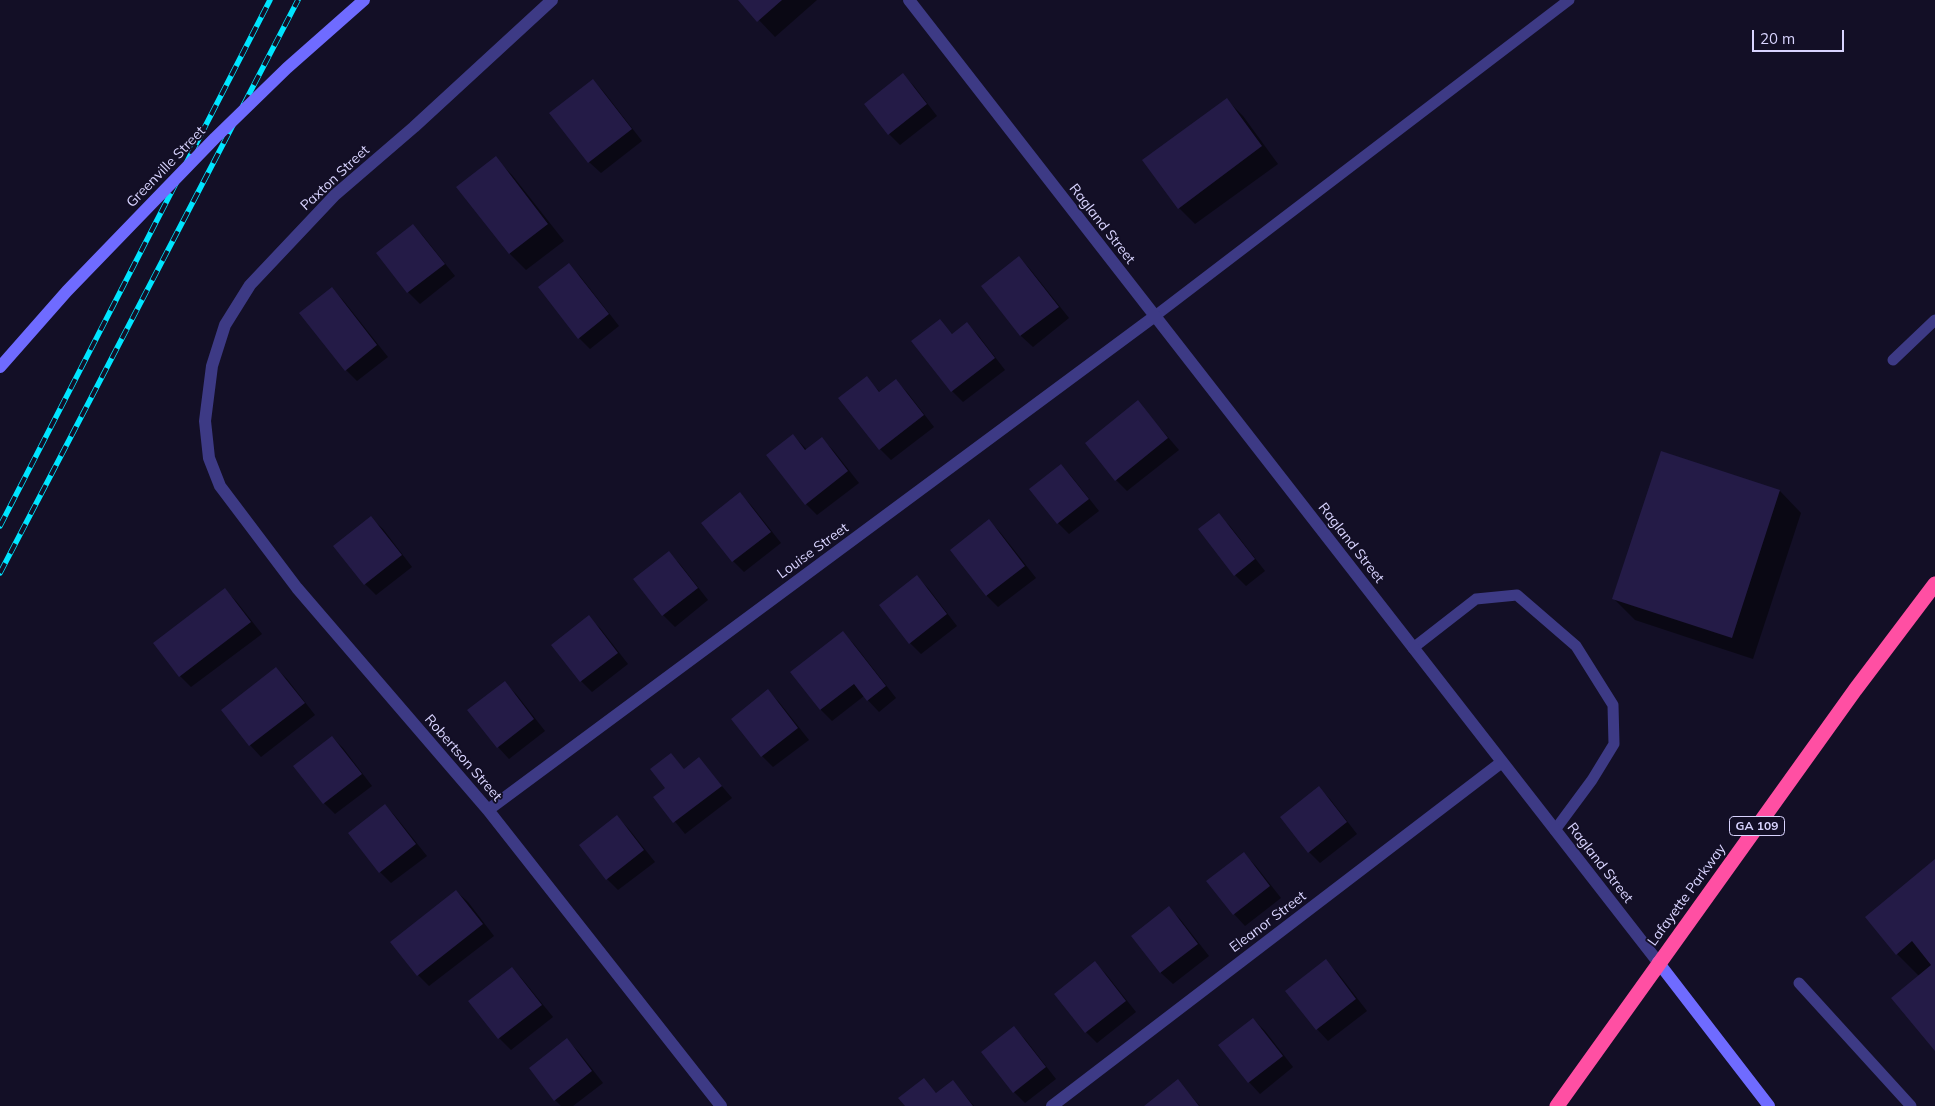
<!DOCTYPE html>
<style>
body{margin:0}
#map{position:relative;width:1935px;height:1106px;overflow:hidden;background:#130f26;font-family:Mulish,sans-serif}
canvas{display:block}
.scale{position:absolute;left:1752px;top:30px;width:92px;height:22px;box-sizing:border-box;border:2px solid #d9d4ff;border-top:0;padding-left:6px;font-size:15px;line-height:18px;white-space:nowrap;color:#d9d4ff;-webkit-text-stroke:4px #130f26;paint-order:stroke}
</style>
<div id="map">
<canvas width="1935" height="1106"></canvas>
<div class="scale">20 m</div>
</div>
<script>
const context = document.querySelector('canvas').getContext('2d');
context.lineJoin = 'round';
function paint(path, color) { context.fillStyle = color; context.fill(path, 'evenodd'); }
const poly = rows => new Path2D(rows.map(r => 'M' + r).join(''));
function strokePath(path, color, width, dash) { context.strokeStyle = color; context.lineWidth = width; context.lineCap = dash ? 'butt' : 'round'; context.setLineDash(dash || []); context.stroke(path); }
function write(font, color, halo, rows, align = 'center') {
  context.font = font + ' Mulish,sans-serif'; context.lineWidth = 4; context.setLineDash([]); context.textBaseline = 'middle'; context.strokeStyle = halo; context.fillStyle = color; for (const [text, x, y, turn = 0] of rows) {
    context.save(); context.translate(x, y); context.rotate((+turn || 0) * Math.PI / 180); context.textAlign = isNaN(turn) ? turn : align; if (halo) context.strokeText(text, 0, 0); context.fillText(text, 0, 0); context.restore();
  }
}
paint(poly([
 [740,0,817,0,775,37],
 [903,75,914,86,937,116,900,145,889,134],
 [593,80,604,92,642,141,601,173,589,162,551,113],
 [1226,99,1243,116,1278,164,1195,224,1179,208],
 [495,158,512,175,564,241,526,270,510,254,458,187],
 [413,225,424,237,455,276,420,304,408,292,378,253],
 [1019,257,1030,269,1069,318,1033,347,1021,336,982,286],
 [568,265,580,276,619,326,590,349,579,338],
 [332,289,343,300,388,357,357,381,346,370],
 [940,321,953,335,967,324,978,335,1005,370,963,402,952,391],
 [866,378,881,393,896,381,907,392,934,427,891,460,880,449],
 [1138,402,1179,450,1127,491,1116,480],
 [793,435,807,450,822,439,833,450,859,483,817,515,806,504],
 [1061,465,1072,477,1099,511,1069,534,1058,523],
 [1780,491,1801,513,1753,659,1635,620,1613,598],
 [740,494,751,505,781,543,744,572,733,561],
 [1218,515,1230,526,1265,571,1246,586,1235,575],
 [371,518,383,529,412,567,376,595,365,584],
 [989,521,1000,532,1036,578,998,607,987,596,951,550],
 [669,553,680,564,708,600,675,627,663,615,635,579],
 [917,577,928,588,957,626,921,654,910,643],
 [225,590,236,601,262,634,191,687,180,676],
 [588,617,600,628,628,664,592,692,581,681],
 [843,633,854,644,896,698,879,712,864,696,832,721,821,710,792,672],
 [276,668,287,679,315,715,261,757,250,745,223,710],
 [505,683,516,694,545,731,509,759,498,747],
 [768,691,779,702,809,740,773,767,762,756],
 [332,737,343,748,372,786,335,814,324,803,295,766],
 [671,754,685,770,699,759,732,798,685,834,655,797,666,788],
 [1319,788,1330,799,1357,834,1320,863,1309,852],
 [385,805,396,817,427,856,391,883,380,872],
 [617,817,628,828,655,862,618,890,607,879],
 [1244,854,1255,865,1281,898,1245,926,1234,914,1208,881],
 [1935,861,1935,1049,1919,976,1897,954],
 [456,891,468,902,494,936,429,986,418,975],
 [1169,908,1180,919,1209,956,1173,984,1161,973,1133,936],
 [1325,961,1337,972,1367,1011,1328,1041,1317,1029,1287,991],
 [1095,963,1106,974,1136,1012,1097,1043,1086,1032],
 [512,968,523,980,553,1017,511,1050,499,1038,470,1001],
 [1253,1019,1265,1031,1293,1067,1260,1094,1249,1082],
 [1014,1028,1025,1039,1056,1079,1025,1103,1014,1092],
 [567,1040,578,1051,603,1083,573,1106,561,1106,555,1100],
 [923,1080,937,1094,953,1081,974,1106,906,1106],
 [1178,1081,1200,1106,1146,1106]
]), '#0007');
paint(poly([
 [738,0,782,0,757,22],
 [903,73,927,104,888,135,864,104],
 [593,79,632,129,588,163,549,113],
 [1227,98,1262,146,1178,209,1142,160],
 [496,156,548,224,509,254,456,187],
 [413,224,445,264,407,293,376,253],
 [1019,256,1059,307,1020,336,981,286],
 [569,263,609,314,578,339,538,287],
 [332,287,377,345,345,371,299,313],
 [940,319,952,334,967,322,995,358,951,392,911,341],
 [867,376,879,392,896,379,924,415,879,450,838,398],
 [1138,400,1168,438,1115,481,1085,443],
 [793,434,805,450,822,437,848,471,805,505,766,455],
 [1661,451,1780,490,1732,638,1612,599],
 [1061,464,1089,499,1057,524,1029,489],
 [740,492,771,532,732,562,701,523],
 [1219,513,1255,559,1234,576,1198,529],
 [371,516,402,555,364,585,333,546],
 [989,519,1025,566,986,596,950,550],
 [669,551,698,588,662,616,633,579],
 [917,575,947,614,909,644,879,605],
 [225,588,251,622,179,677,153,643],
 [589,615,618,653,580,682,551,645],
 [843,631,886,686,867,701,854,684,820,710,790,672],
 [276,667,305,703,249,746,221,710],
 [505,681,534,719,497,748,467,710],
 [768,689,798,728,761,757,731,719],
 [332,736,362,774,323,804,293,766],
 [671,753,684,769,699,757,722,786,673,823,653,797,665,788,650,769],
 [1319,786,1347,822,1308,853,1280,817],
 [385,804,416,844,379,873,348,833],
 [617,815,644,850,606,880,579,845],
 [1244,852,1270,886,1233,915,1206,881],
 [1935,859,1935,1051,1891,998,1931,965,1912,941,1896,955,1865,917],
 [456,890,483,924,417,976,390,942],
 [1169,906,1198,944,1160,973,1131,936],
 [1326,959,1356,999,1316,1030,1285,991],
 [1095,961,1126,1001,1085,1033,1054,994],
 [512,967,542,1005,498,1039,468,1001],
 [1253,1018,1283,1056,1248,1083,1218,1045],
 [1014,1026,1046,1067,1013,1093,981,1052],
 [567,1038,592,1071,554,1101,529,1068],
 [924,1078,936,1093,953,1080,973,1106,905,1106,898,1098],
 [1178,1079,1199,1106,1144,1106]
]), '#241b47');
strokePath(poly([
 [1155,316,1569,0],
 [1893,360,1935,320],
 [1413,648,1476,599,1517,595,1576,646,1613,705,1614,744,1592,780,1555,830],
 [1799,983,1911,1106]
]), '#3d3a85', 11);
strokePath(poly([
 [552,0,414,127,335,195,250,285,225,325,212,366,205,421,209,458,220,486,297,588,488,810,721,1106],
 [909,0,1658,962],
 [488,810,1155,316],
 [1052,1106,1502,762]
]), '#3d3a85', 12);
strokePath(poly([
 [1658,962,1769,1106]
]), '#6f6bff', 12);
strokePath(poly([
 [1557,1106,1855,690,1935,584]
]), '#ff4fa3', 15);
const rail = poly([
 [0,526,270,0],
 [0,573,298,0]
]);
strokePath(rail, '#00e5ff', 5.5);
strokePath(rail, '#130f26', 4, [11]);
strokePath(poly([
 [0,367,67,291,215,138,287,68,364,0]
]), '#6f6bff', 12);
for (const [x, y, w] of [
 [1757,826,55]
]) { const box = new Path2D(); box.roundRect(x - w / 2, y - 9.5, w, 19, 4); context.fillStyle = '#130f26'; context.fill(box); strokePath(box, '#d9d4ff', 1); }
write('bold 12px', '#d9d4ff', null, [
 ["GA 109",1757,826]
]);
write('14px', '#d9d4ff', '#130f26', [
 ["Greenville Street",166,167,-46],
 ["Paxton Street",335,178,-43],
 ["Ragland Street",1102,224,52],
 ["Ragland Street",1351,543,52],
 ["Louise Street",813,551,-36],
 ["Robertson Street",463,758,49],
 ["Ragland Street",1600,863,52],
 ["Lafayette Parkway",1687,895,-54],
 ["Eleanor Street",1268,922,-37]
]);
</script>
